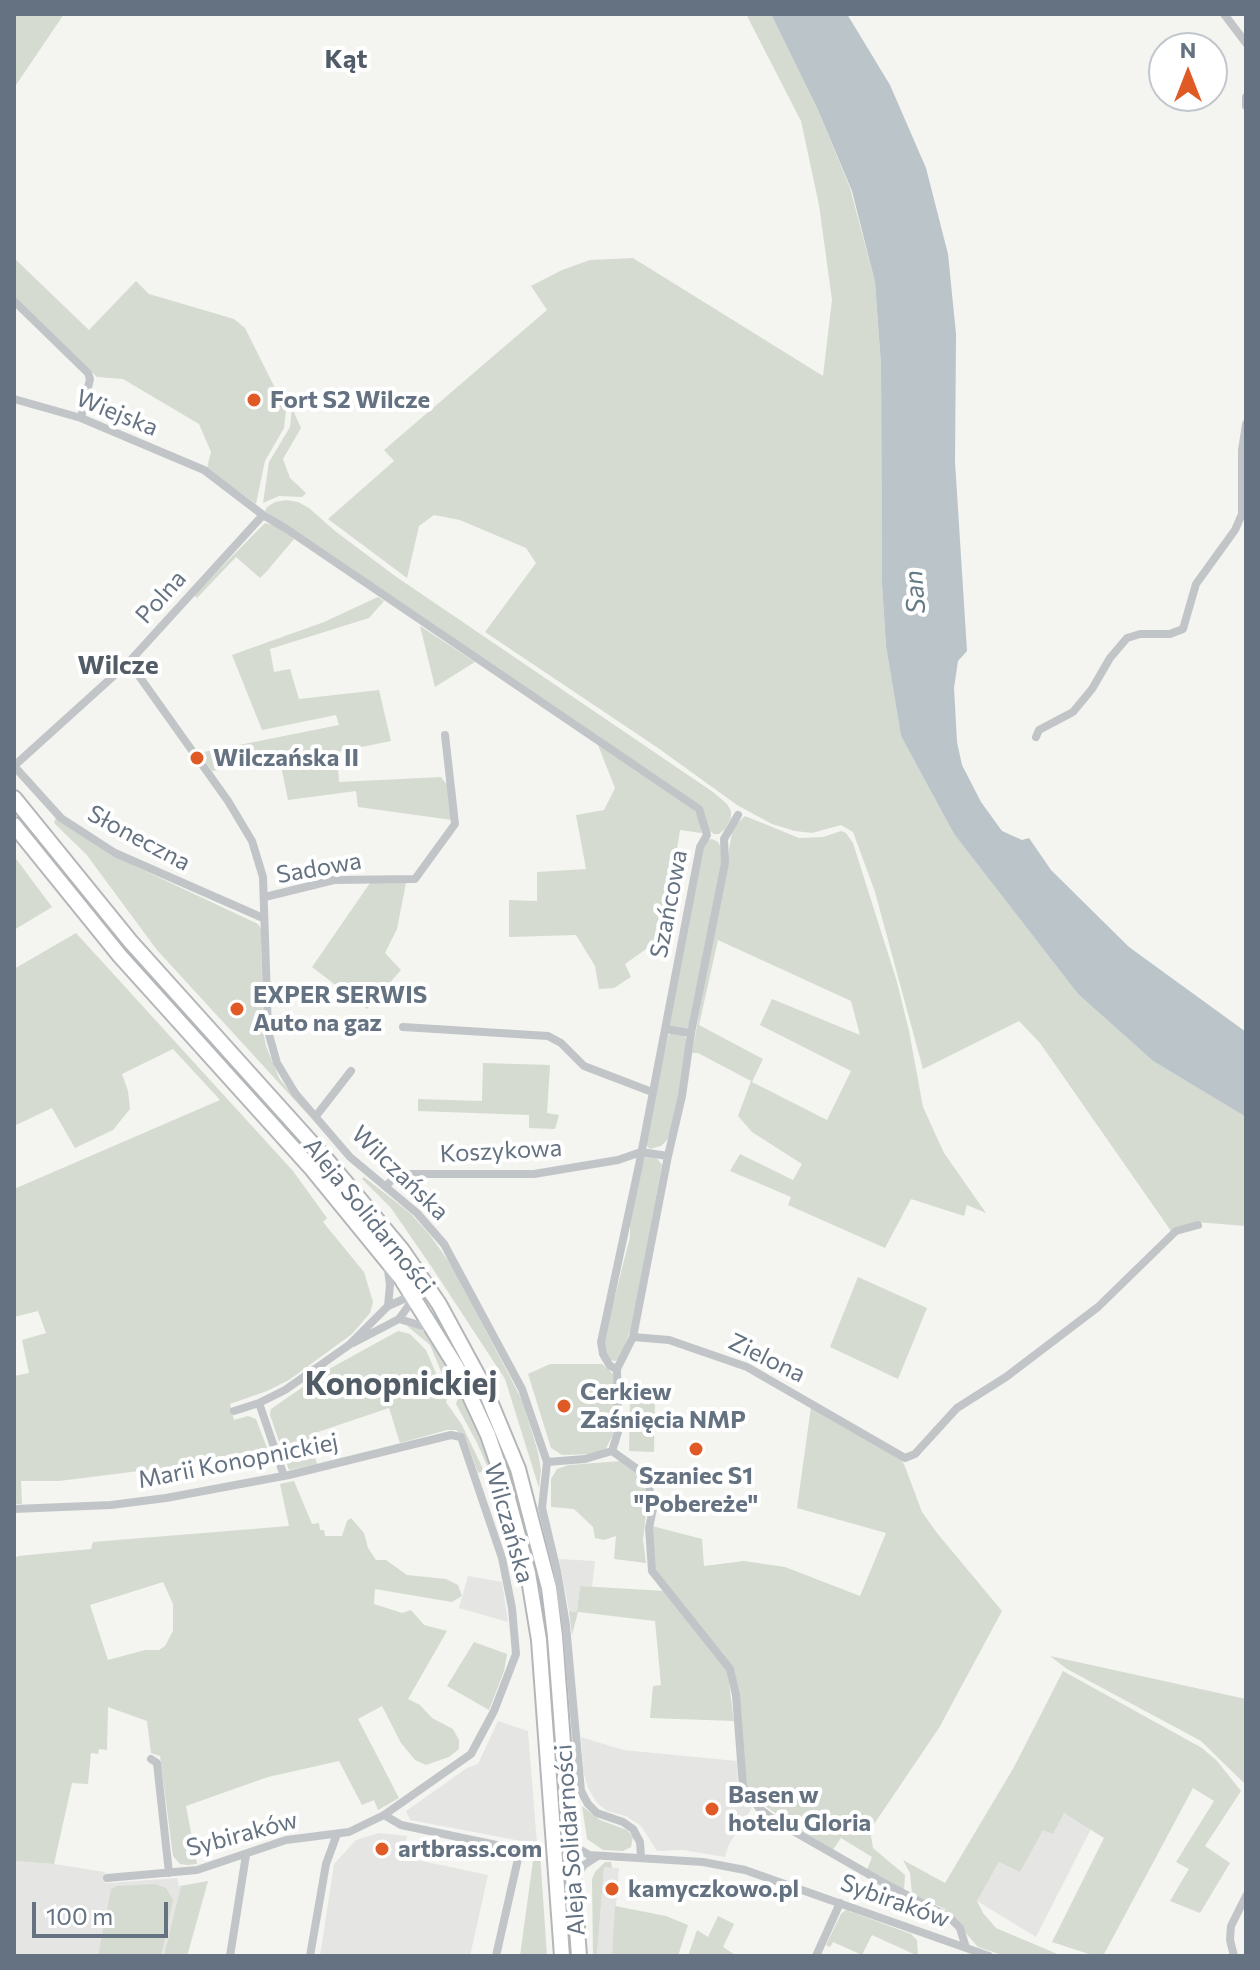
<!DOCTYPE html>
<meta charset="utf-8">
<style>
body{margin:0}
#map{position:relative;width:1260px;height:1970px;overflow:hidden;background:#f4f4f0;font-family:Commissioner,sans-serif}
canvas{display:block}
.frame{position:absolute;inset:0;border:16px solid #647281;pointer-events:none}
.north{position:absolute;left:1148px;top:32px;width:80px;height:80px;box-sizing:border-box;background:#fff;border:2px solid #c1c7cd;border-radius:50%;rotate:0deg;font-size:22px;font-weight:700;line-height:32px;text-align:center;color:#647281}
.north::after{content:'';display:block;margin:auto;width:28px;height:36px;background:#e05a25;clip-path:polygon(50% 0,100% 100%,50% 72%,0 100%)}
.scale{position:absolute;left:32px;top:1902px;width:136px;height:36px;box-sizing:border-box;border:4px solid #647281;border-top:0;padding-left:10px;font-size:24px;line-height:28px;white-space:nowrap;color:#647281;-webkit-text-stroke:6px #fff;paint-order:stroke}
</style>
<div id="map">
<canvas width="1260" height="1970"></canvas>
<div class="frame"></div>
<div class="north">N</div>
<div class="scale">100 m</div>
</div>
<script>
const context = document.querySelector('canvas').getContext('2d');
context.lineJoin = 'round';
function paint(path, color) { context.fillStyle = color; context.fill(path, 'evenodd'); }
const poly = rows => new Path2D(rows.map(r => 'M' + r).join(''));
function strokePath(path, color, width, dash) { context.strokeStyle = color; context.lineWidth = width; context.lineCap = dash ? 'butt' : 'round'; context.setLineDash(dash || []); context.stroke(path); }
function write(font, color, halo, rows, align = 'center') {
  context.font = font + ' Commissioner,sans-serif'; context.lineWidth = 8; context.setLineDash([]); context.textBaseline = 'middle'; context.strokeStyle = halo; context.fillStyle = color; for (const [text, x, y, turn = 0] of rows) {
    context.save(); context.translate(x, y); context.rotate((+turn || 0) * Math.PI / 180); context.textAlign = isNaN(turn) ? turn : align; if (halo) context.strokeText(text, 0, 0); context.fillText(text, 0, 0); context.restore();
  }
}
paint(poly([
 [559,1559,595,1561,592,1587,580,1586,577,1612,569,1611],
 [468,1576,502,1582,508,1622,459,1608],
 [498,1721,528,1731,537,1844,410,1820,406,1811,467,1768,478,1764],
 [581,1737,623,1750,737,1761,738,1789,752,1808,729,1844,725,1857,683,1850,657,1851,641,1826,626,1816,607,1811,597,1803,588,1788,583,1770],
 [1065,1813,1091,1829,1036,1937,977,1901,999,1862],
 [379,1833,407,1836,403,1857,488,1875,470,1956,320,1956,334,1864,356,1840],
 [14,1861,54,1864,105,1872,104,1882,108,1883,177,1878,179,1886,208,1881,187,1956,14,1956],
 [604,1867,619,1868,612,1956,597,1956]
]), '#e5e6e4');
paint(poly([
 [14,14,64,14,14,88],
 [746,14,771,14,818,110,850,188,875,282,881,365,882,584,886,646,901,736,954,834,1078,994,1153,1061,1246,1117,1246,1226,1196,1222,1171,1231,1040,1043,1019,1021,923,1069,875,892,853,832,841,825,812,833,795,831,772,824,737,805,658,748,485,632,536,563,526,548,460,520,434,515,419,526,407,578,328,519,394,461,384,450,547,310,531,286,562,270,590,260,633,258,823,376,832,300,819,205,801,121],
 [14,258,89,330,136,281,149,294,234,319,245,328,286,410,284,428,265,461,256,504,207,468,211,452,199,424,123,379,97,377,14,296],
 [292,408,301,428,283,459,290,478,306,493,302,497,279,496,263,503,269,462,290,427],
 [286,500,298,502,309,508,335,531,395,576,713,792,727,804,731,811,731,818,725,829,719,834,714,834,709,830,701,809,265,511,267,507,275,502],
 [265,523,276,526,294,539,267,571,260,578,236,557,197,598,194,595],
 [378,597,384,601,369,618,270,649,274,672,290,669,299,699,379,690,391,741,337,752,339,782,441,777,448,786,452,820,358,807,356,791,288,800,280,761,212,771,199,753,339,725,336,715,262,730,232,655,324,622],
 [420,626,475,662,435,687],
 [598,745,694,810,699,816,702,829,701,833,680,830,663,937,625,964,631,977,614,988,599,989,595,966,576,935,509,937,509,900,537,901,537,872,586,869,576,815,604,810,615,788],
 [745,816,799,838,823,837,841,831,846,833,853,843,897,982,909,1031,923,1107,944,1153,986,1213,967,1205,964,1216,911,1199,885,1248,788,1205,791,1197,730,1171,740,1154,793,1180,802,1164,752,1132,738,1116,751,1081,698,1053,692,1053,733,827],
 [718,940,851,1001,860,1035,772,999,760,1025,851,1071,827,1120,752,1082,763,1059,699,1025],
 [56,818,111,855,258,924,261,929,263,1031,266,1046,279,1078,312,1119,157,950,86,854,54,823],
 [712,839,718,842,723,851,723,862,688,1028,669,1027,699,860,707,840],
 [14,856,52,907,14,930],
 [370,883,406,883,397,929,385,953,401,970,367,1009,312,967],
 [76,933,293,1171,327,1218,323,1222,364,1272,373,1302,370,1313,352,1334,289,1380,267,1391,230,1404,234,1420,248,1416,256,1419,267,1448,155,1469,59,1481,21,1481,22,1504,14,1504,14,1376,29,1373,22,1340,46,1333,38,1311,14,1317,14,1189,220,1100,173,1049,122,1074,128,1091,130,1109,113,1130,75,1148,52,1108,14,1126,14,969],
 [671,1033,684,1034,688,1044,672,1129,667,1140,661,1146,650,1149,645,1144,668,1036],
 [483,1063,550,1065,547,1113,559,1115,555,1129,529,1128,529,1115,418,1111,418,1099,482,1101],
 [645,1156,656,1157,662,1165,631,1328,620,1359,615,1361,610,1360,604,1350,604,1339,630,1237,630,1222],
 [364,1177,410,1213,429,1234,452,1266,522,1400,538,1452,541,1470,539,1488,505,1379,431,1266,391,1208,362,1179],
 [858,1277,927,1308,898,1379,830,1347],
 [407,1326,419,1328,428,1335,446,1361,493,1467,500,1499,497,1500,492,1477,477,1443,456,1404,459,1395,451,1395,430,1345],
 [398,1331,410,1334,426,1350,447,1399,446,1402,462,1425,484,1471,478,1473,465,1437,456,1430,447,1430,400,1443,389,1408,309,1435,317,1464,289,1470,270,1415,271,1409,329,1369],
 [550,1364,602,1364,613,1374,616,1408,613,1435,605,1450,595,1454,562,1455,551,1448,528,1374],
 [630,1398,655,1398,654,1452,629,1451],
 [811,1407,897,1455,904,1464,922,1512,937,1533,1002,1611,939,1728,870,1830,873,1848,905,1875,904,1890,867,1870,872,1857,841,1838,832,1851,756,1800,745,1786,735,1672,654,1569,652,1526,702,1539,704,1566,744,1561,785,1567,860,1596,886,1533,797,1508],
 [621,1461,641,1476,648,1497,643,1540,646,1563,614,1559,616,1536,604,1540,595,1538,593,1527,574,1509,551,1507,551,1479,557,1469,569,1465],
 [294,1481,312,1524,319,1523,320,1530,324,1530,325,1536,342,1536,347,1521,351,1518,364,1533,368,1548,376,1560,386,1560,407,1575,446,1579,458,1585,462,1596,452,1602,375,1589,374,1604,402,1613,411,1610,424,1625,447,1631,408,1699,420,1705,432,1718,453,1729,459,1740,459,1749,449,1757,426,1765,415,1760,401,1743,382,1706,358,1719,399,1798,378,1810,374,1800,362,1805,339,1761,268,1777,186,1806,197,1864,188,1865,180,1864,173,1856,160,1756,151,1753,147,1721,108,1707,107,1750,99,1749,98,1754,91,1753,88,1784,72,1783,54,1864,14,1861,14,1559,18,1556,91,1549,93,1542,289,1526,280,1484],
 [163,1582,173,1604,173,1631,165,1646,159,1650,145,1650,108,1660,90,1605],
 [580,1586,665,1591,724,1665,728,1675,734,1721,650,1718,653,1686,661,1685,655,1621,578,1612,572,1635,569,1611,577,1612],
 [474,1642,507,1654,504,1671,489,1710,447,1686],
 [1050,1656,1246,1699,1246,1785,1201,1741,1067,1669],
 [1063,1671,1202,1748,1217,1761,1241,1791,1205,1846,1230,1863,1200,1913,1170,1901,1189,1869,1176,1862,1214,1801,1193,1788,1103,1956,1095,1956,1052,1942,1104,1838,1064,1813,1053,1834,1043,1830,1020,1872,999,1862,977,1901,983,1913,996,1928,1062,1956,1005,1956,978,1947,945,1909,912,1894,910,1873,903,1860,945,1883,1014,1767],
 [582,1806,600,1820,627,1830,633,1837,631,1847,623,1851,603,1850,587,1839],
 [534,1853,540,1853,547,1956,520,1956],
 [605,1862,611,1862,612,1868,604,1867,597,1956,593,1956,592,1879,595,1872],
 [208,1881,187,1956,164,1956,181,1886],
 [155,1884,166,1888,173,1900,161,1956,98,1956,111,1889,117,1886],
 [615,1906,666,1916,688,1925,678,1956,612,1956],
 [846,1910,911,1934,917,1940,918,1956,872,1935,862,1955,833,1942,830,1947,826,1945,841,1914],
 [718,1916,734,1924,723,1947,737,1956,688,1956,697,1930,708,1937]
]), '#d5dbd1');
paint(poly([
 [771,14,847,14,890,85,926,168,948,254,956,334,955,462,967,651,958,661,954,688,957,742,962,765,981,802,1002,831,1022,840,1029,838,1051,870,1129,947,1246,1032,1246,1117,1153,1061,1078,994,954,834,901,736,886,646,882,584,881,365,875,282,852,191,818,110]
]), '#bac4c9');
const trunk = poly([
 [14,798,130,941,326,1159,402,1250,439,1304,484,1387,518,1469,549,1588,555,1636,579,1956],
 [14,825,120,956,312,1169,401,1278,457,1368,488,1435,502,1476,528,1573,539,1640,562,1956]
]);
strokePath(trunk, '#b4b7ba', 18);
strokePath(poly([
 [1224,14,1246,43],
 [1246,97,1246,106],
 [14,301,88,373,90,379,81,418],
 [14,399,81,418,204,470,263,515,285,528,699,809,707,835,700,847,639,1165,601,1342,603,1354,610,1366,617,1369,618,1432,612,1451,585,1459,547,1462],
 [129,662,228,801,252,841,263,877,268,1031,277,1063,295,1093,350,1157,417,1213,444,1244,522,1389,547,1462,542,1508,557,1571,566,1625,581,1791,588,1804,597,1813,623,1822,633,1829,640,1842,641,1857],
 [1036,737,1039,730,1073,712,1092,689,1110,658,1127,638,1140,634,1170,634,1183,629,1196,584,1235,530,1242,514,1242,450,1246,424],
 [14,766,129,662,263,515],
 [14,766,61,818,115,853,263,918],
 [724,839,738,815],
 [265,897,334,880,415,879,455,824,445,735],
 [403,1027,548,1036,561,1043,584,1066,652,1092],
 [665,1029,691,1033],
 [316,1116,351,1071],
 [386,1186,393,1179,407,1174,534,1174,618,1160,641,1152,668,1156],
 [387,1263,390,1285,388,1306],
 [399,1319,433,1329],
 [633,1337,669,1340,747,1367,905,1458,915,1454,957,1408,1006,1377,1098,1307,1176,1231,1198,1225],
 [353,1343,399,1319,414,1298],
 [617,1369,633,1337,668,1156,682,1096,691,1033,725,863,724,839],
 [234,1411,259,1403],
 [612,1451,640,1471,648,1481,653,1509,649,1528,652,1571,730,1669,736,1695,743,1787,759,1808,774,1820,884,1883,949,1917,960,1928,966,1948],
 [284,1476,259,1403,285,1390,349,1345,388,1306,429,1288],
 [14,1509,111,1505,166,1498,289,1475,451,1435,461,1437,502,1558,512,1608,516,1654,494,1711,471,1754,384,1815,401,1825,520,1850,496,1956],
 [151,1759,157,1763,169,1873],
 [571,1844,589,1855,703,1862,745,1870,989,1956],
 [107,1878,197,1870,286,1840,349,1832,384,1815],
 [574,1880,584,1865,598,1856],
 [230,1956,246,1855],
 [310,1956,326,1864,337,1834],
 [816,1956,840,1903],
 [1234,1956,1230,1940,1231,1926,1246,1896]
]), '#c2c5c8', 8);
strokePath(trunk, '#fff', 14);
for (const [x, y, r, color] of [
 [254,400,8,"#e05a25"],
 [197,758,8,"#e05a25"],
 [237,1009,8,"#e05a25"],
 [564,1406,8,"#e05a25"],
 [696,1449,8,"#e05a25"],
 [712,1809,8,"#e05a25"],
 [382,1849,8,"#e05a25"],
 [612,1889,8,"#e05a25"]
]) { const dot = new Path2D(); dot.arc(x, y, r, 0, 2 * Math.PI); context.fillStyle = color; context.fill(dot); strokePath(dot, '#fff', 3); }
write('bold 24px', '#647281', '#fff', [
 ["Fort S2 Wilcze",270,400],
 ["Wilczańska II",213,758],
 ["EXPER SERWIS",253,995],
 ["Auto na gaz",253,1023],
 ["Cerkiew",580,1392],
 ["Zaśnięcia NMP",580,1420],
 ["Szaniec S1",696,1476,"center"],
 ["\"Pobereże\"",696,1504,"center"],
 ["Basen w",728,1795],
 ["hotelu Gloria",728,1823],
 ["artbrass.com",398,1849],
 ["kamyczkowo.pl",628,1889]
], 'left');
write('24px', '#647281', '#fff', [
 ["Wiejska",117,413,22],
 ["Polna",161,597,-48],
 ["Słoneczna",139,838,28],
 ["Sadowa",319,868,-10],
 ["Szańcowa",669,904,-79],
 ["Koszykowa",501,1151,-3],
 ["WiIczańska",400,1173,44],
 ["Aleja Solidarności",369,1216,51],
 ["Zielona",767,1358,26],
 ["Marii Konopnickiej",238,1461,-11],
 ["Wilczańska",509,1523,74],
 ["Sybiraków",242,1834,-15],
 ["Aleja Solidarności",570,1840,-94],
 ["Sybiraków",895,1901,20]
]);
write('bold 26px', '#515c66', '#fff', [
 ["Kąt",346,59],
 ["Wilcze",118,665]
]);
write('italic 26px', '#647a85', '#fff', [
 ["San",915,592,-94]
]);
write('bold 32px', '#515c66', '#fff', [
 ["Konopnickiej",401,1384]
]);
</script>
